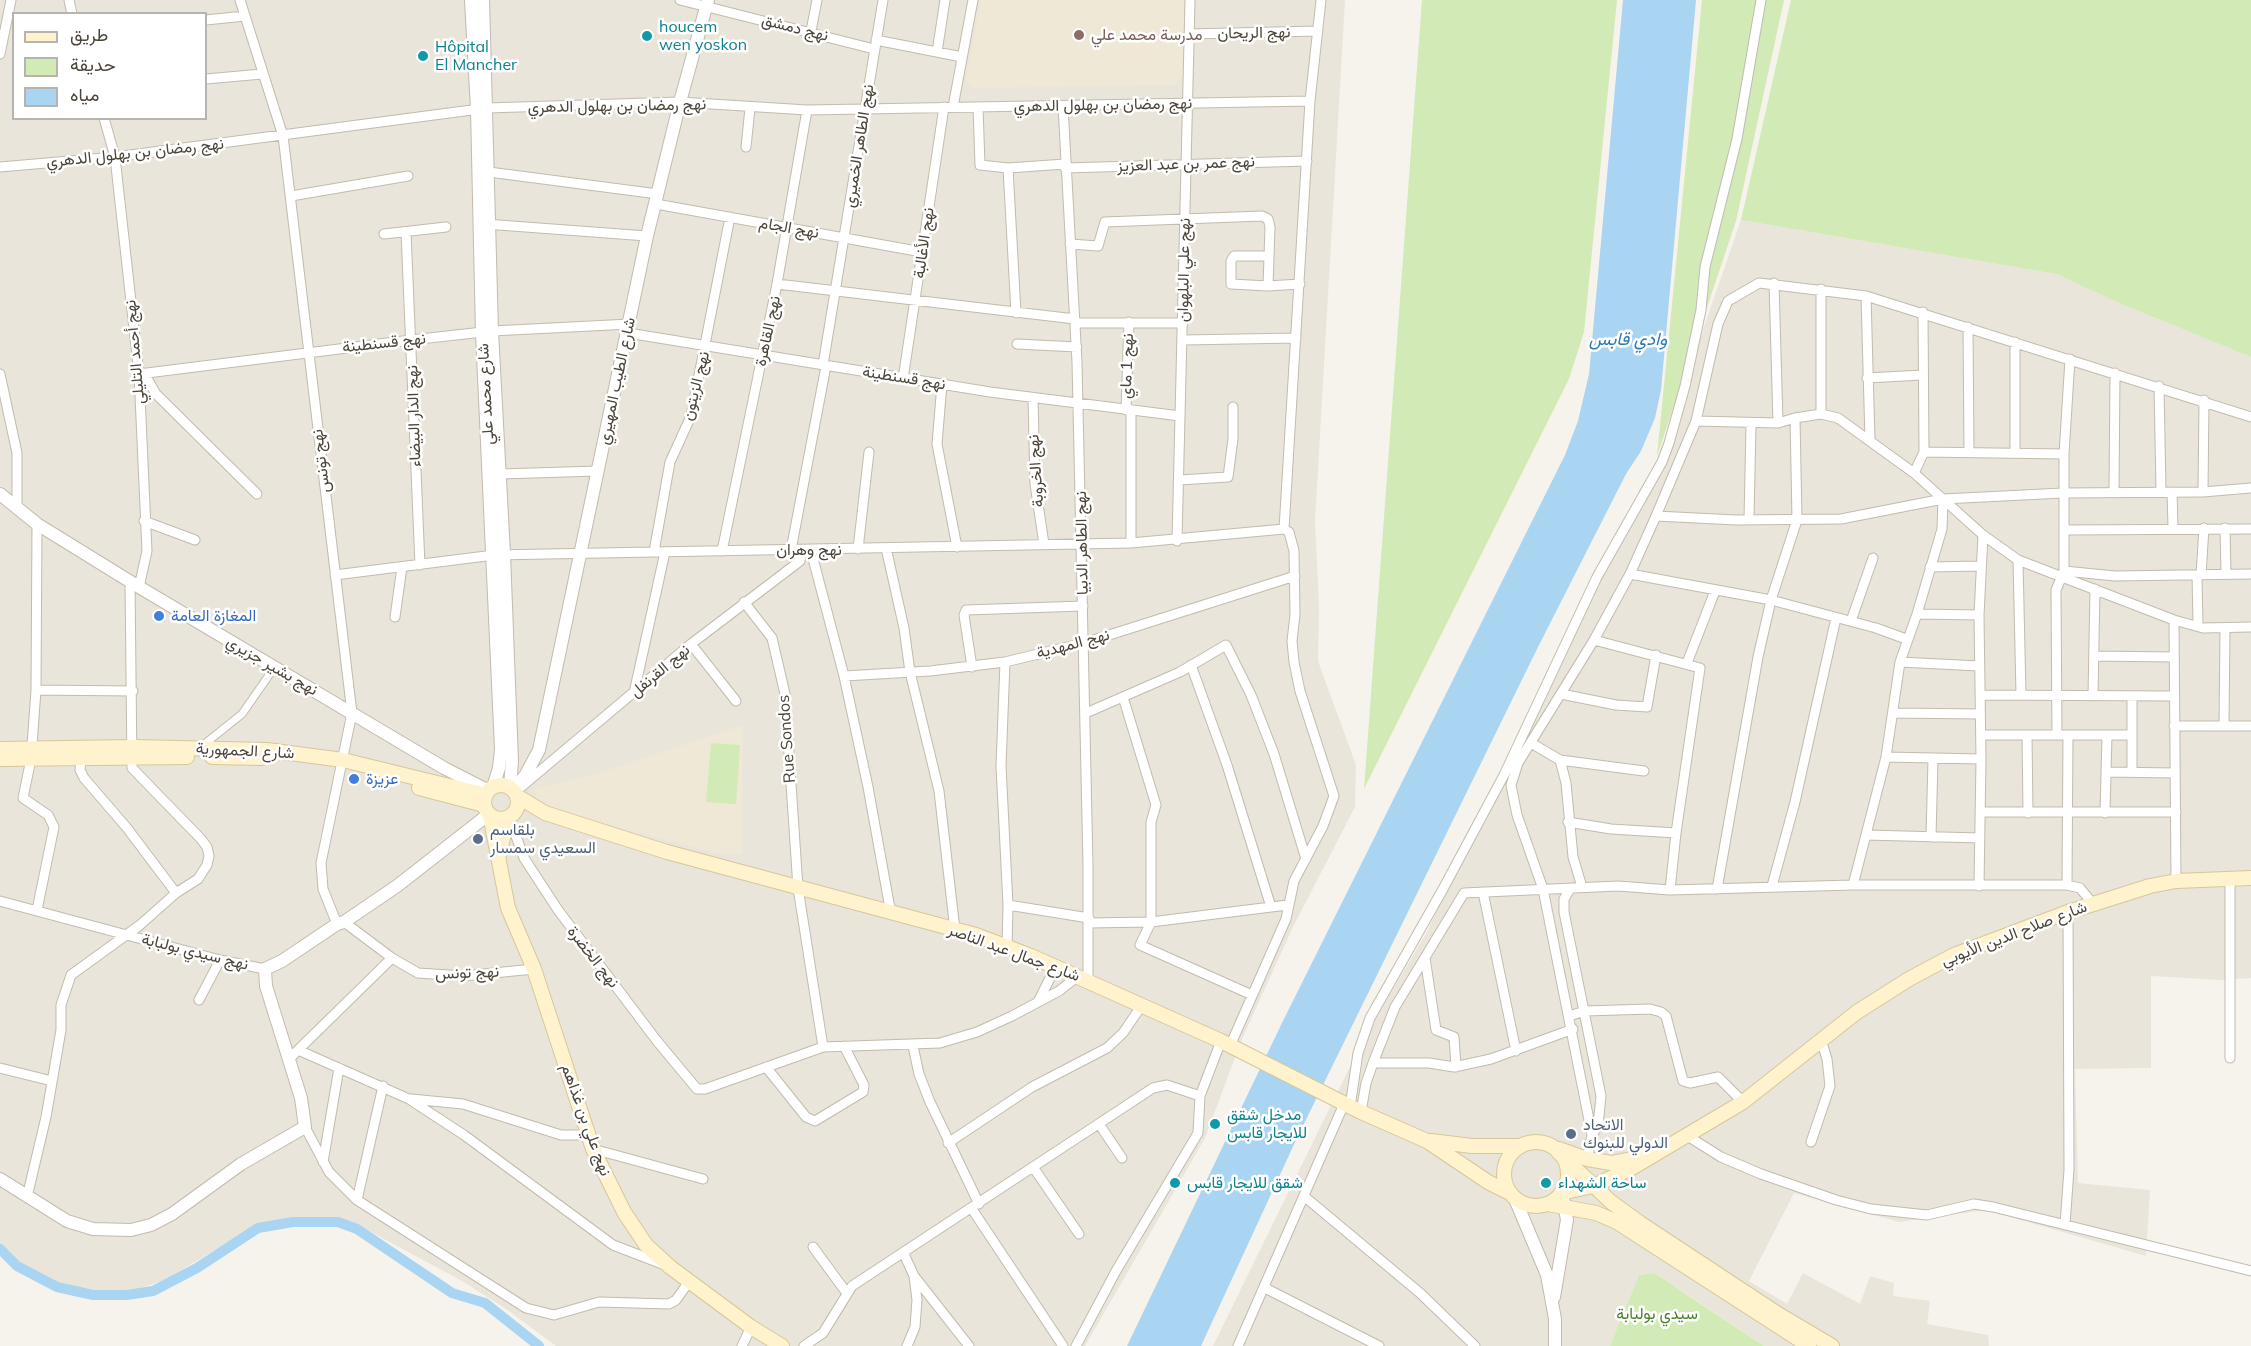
<!DOCTYPE html>
<meta charset="utf-8">
<style>
body{margin:0}
#map{position:relative;width:2251px;height:1346px;overflow:hidden;background:#f6f3ec;font-family:Mulish,Vazirmatn,sans-serif}
canvas{display:block}
.legend{position:absolute;left:12px;top:12px;width:195px;height:108px;box-sizing:border-box;background:#fff;border:2px solid #b7b4b0;margin:0;padding:8px 10px;list-style:none;font-size:18px;color:#4b4439}
.legend li{display:flex;align-items:center;gap:12px;height:30px}
.legend b{width:30px;border:2px solid #b7b4b0}
</style>
<div id="map">
<canvas width="2251" height="1346"></canvas>
<ul class="legend">
<li><b style="height:8px;background:#fff3cd"></b>طريق</li>
<li><b style="height:16px;background:#d2eab5"></b>حديقة</li>
<li><b style="height:16px;background:#a9d4f2"></b>مياه</li>
</ul>
</div>
<script>
const context = document.querySelector('canvas').getContext('2d');
context.lineJoin = 'round';
function paint(path, color) { context.fillStyle = color; context.fill(path, 'evenodd'); }
const poly = rows => new Path2D(rows.map(r => 'M' + r).join(''));
function strokePath(path, color, width, dash) { context.strokeStyle = color; context.lineWidth = width; context.lineCap = dash ? 'butt' : 'round'; context.setLineDash(dash || []); context.stroke(path); }
function write(font, color, halo, rows, align = 'center') {
  context.font = font + ' Mulish,Vazirmatn,sans-serif'; context.lineWidth = 5; context.setLineDash([]); context.textBaseline = 'middle'; context.strokeStyle = halo; context.fillStyle = color; for (const [text, x, y, turn = 0] of rows) {
    context.save(); context.translate(x, y); context.rotate((+turn || 0) * Math.PI / 180); context.textAlign = isNaN(turn) ? turn : align; if (halo) context.strokeText(text, 0, 0); context.fillText(text, 0, 0); context.restore();
  }
}
paint(poly([
 [0,0,1345,0,1315,521,1319,607,1318,661,1356,765,1355,807,1292,929,1242,1039,1205,1138,1085,1346,556,1346,506,1309,462,1281,360,1226,335,1219,293,1219,258,1225,164,1280,138,1289,108,1292,53,1283,17,1262,0,1245],
 [14,14,206,14,206,118,14,118],
 [1741,220,2056,274,2121,304,2251,357,2251,978,2221,980,2151,976,2151,1068,2075,1069,2078,1183,2150,1190,2146,1256,1986,1210,1899,1222,1794,1193,1749,1281,1787,1304,1803,1273,1860,1304,1870,1276,1894,1283,1893,1296,1930,1301,1927,1324,1988,1335,1989,1346,1764,1346,1655,1273,1639,1275,1610,1346,1213,1346,1363,1040,1427,932,1484,809,1657,463]
]), '#eae5da');
paint(poly([
 [981,0,1185,0,1183,77,1175,85,972,88,965,82],
 [743,725,742,855,715,853,539,806,533,789,597,774]
]), '#efe8d6');
paint(poly([
 [1422,0,1617,0,1584,332,1569,379,1364,789],
 [1702,0,1784,0,1736,221,1657,456],
 [1791,0,2251,0,2251,357,2121,304,2056,274,1741,220],
 [711,743,740,745,736,804,706,802],
 [1655,1273,1699,1303,1764,1346,1610,1346,1639,1275]
]), '#d2eab5');
paint(poly([
 [1623,0,1696,0,1661,390,1655,418,1641,451,1626,474,1539,645,1296,1140,1201,1346,1127,1346,1281,1025,1565,455,1578,421,1589,374]
]), '#a9d4f2');
strokePath(poly([
 [0,1249,17,1266,57,1287,93,1295,127,1295,153,1291,197,1268,258,1228,293,1222,338,1222,357,1229,452,1293,485,1303,539,1346]
]), '#a9d4f2', 10);
const pedestrian = poly([
 [202,746,242,714,274,668]
]);
const minor = poly([
 [69,0,72,14],
 [240,0,283,136,352,713,321,863,323,889,337,924],
 [680,0,874,49],
 [206,20,245,16],
 [811,31,817,0],
 [1189,34,1318,31],
 [876,40,962,57],
 [937,52,945,0],
 [0,54,11,0],
 [206,79,262,74],
 [1063,106,1077,362,1088,865,1088,980],
 [953,107,973,0],
 [978,107,980,165,1008,168,1065,164],
 [104,118,115,157,139,374,147,551,139,587],
 [746,147,750,108],
 [0,167,115,157,487,108,680,102,807,110,1310,101],
 [1008,168,1016,313],
 [1065,168,1307,161],
 [489,172,658,194],
 [291,196,408,176],
 [656,204,922,252],
 [485,224,647,236],
 [406,232,420,565],
 [384,234,446,227],
 [1070,244,1098,246,1105,222,1262,216,1268,219,1270,227,1268,286,1300,284],
 [1774,283,1778,423],
 [777,284,1075,319],
 [1268,286,1231,284,1231,261,1234,256,1269,256],
 [1821,289,1821,414],
 [1866,296,1870,440],
 [1923,312,1924,452],
 [1075,323,1183,323],
 [1968,327,1969,452],
 [628,333,990,392,1180,416],
 [1183,340,1296,338],
 [1017,344,1077,347],
 [823,365,883,0],
 [144,373,156,394,257,494],
 [0,374,17,453,17,508],
 [139,374,411,340,492,331,630,324],
 [1867,378,1922,375],
 [903,379,944,107],
 [942,384,937,444,957,547],
 [2159,386,2161,492],
 [1033,398,1035,484,1044,544],
 [1126,410,1129,322],
 [1131,411,1131,543],
 [1696,421,1778,423,1795,418,1821,414,1838,418,1914,473,1983,535,2018,560,2174,620,2203,628,2251,627],
 [2015,452,2015,342],
 [1914,473,1924,452,2064,454],
 [500,474,598,471],
 [1179,480,1228,477,1233,439,1233,407],
 [2114,492,2115,373],
 [2172,492,2173,527],
 [2203,492,2204,400],
 [1656,516,1736,520,1841,519,1943,499,2063,493,2203,492,2251,488],
 [1749,520,1751,424],
 [144,521,195,540],
 [37,524,36,690,31,759,23,798,48,815,54,827,37,910],
 [2225,528,2226,574],
 [2064,530,2251,529],
 [1177,541,1190,0],
 [886,548,904,628,910,672,939,791,955,930],
 [858,549,869,452],
 [791,550,826,366],
 [722,551,777,284,807,110],
 [811,551,844,676,868,787,891,914],
 [654,552,670,462,691,416,730,217],
 [2018,560,2021,695],
 [1930,567,1980,566],
 [2064,571,2115,576,2251,574],
 [1630,574,1771,600,1876,628,1906,639],
 [335,575,494,555,1131,543,1284,529],
 [2197,575,2198,625],
 [2201,575,2204,528],
 [744,602,772,638,785,694,798,888,823,1047],
 [1917,614,1979,615],
 [395,617,402,567],
 [2174,620,2176,881],
 [1851,621,1873,558],
 [1594,640,1700,668,1676,833,1670,890],
 [691,644,736,701],
 [2094,656,2174,657],
 [1005,662,1001,766,1008,905,1007,947],
 [1900,662,1979,666],
 [1687,663,1715,591],
 [1191,665,1227,765,1271,907,1288,905],
 [972,667,964,615,966,610,1083,606],
 [844,676,930,671,1005,662,1084,643,1295,576],
 [36,690,133,691],
 [634,693,665,552],
 [1561,694,1616,705,1647,707,1656,655],
 [1980,695,2173,696],
 [2093,696,2095,589],
 [1123,697,1156,805,1151,822,1151,922,1140,945,1252,995],
 [1086,713,1180,672,1226,645,1251,695,1274,754,1306,859],
 [1894,713,1980,714],
 [2174,726,2251,726],
 [2224,726,2225,628],
 [1981,735,2132,735],
 [2027,735,2028,813],
 [2057,735,2056,590,2064,571,2064,454,2070,359],
 [1531,743,1560,760,1644,771],
 [1886,757,1981,759],
 [81,759,80,770,84,778,127,828,176,893],
 [1560,760,1566,783,1573,857,1582,887],
 [2106,772,2175,773],
 [2132,772,2132,696],
 [521,787,691,644,800,561,802,550],
 [1980,812,2176,812],
 [2105,813,2107,735],
 [509,817,524,858,558,910,657,1041,697,1089,705,1089,823,1047,940,1043,977,1032,1012,1016,1059,991,1078,976],
 [1568,822,1611,829,1676,833],
 [1866,835,1980,838],
 [1931,837,1933,759],
 [2230,878,2230,1058],
 [1853,885,1886,757,1900,662,1917,614,1942,529,1943,499],
 [2067,885,2068,735],
 [1772,886,1795,802,1836,618],
 [1979,886,1981,759,1979,615,1983,535],
 [1570,889,1564,899,1564,912,1601,1096,1598,1126,1592,1135,1587,1159],
 [1717,889,1758,657,1771,600,1797,520,1795,418],
 [1483,892,1516,1051],
 [0,901,220,960,265,969],
 [1008,905,1089,918],
 [344,922,392,958,418,973,463,976,534,969],
 [1089,923,1151,922,1271,907],
 [1425,958,1436,1030,1454,1037,1456,1067],
 [199,1000,220,960],
 [1039,1000,1056,966],
 [1569,1016,1585,1011,1650,1009,1661,1012,1666,1016,1683,1081,1690,1083,1718,1077,1743,1102],
 [913,1046,919,1074,930,1102,979,1204],
 [1230,1046,1286,919,1294,881,1323,826,1334,796,1300,691,1294,662,1292,641,1295,615,1294,551,1289,532,1284,529,1310,101,1321,0],
 [298,1050,392,958],
 [290,1058,298,1050,409,1099,464,1135,613,1245,665,1265],
 [1373,1063,1395,1007,1464,893,1618,886,1670,890,1853,885,2067,885,2080,888,2093,904],
 [766,1067,806,1117,815,1121,863,1092,864,1085,844,1046],
 [0,1068,52,1081],
 [411,1099,463,1104,561,1135,588,1135],
 [1350,1107,1358,1053,1370,1018,1443,889,1504,775,1597,577,1662,462,1669,443,1685,386,1701,310,1705,267,1737,139,1761,0],
 [1361,1112,1366,1083,1373,1063,1429,1063,1454,1067,1491,1059,1573,1029],
 [1099,1124,1122,1158],
 [305,1127,329,1172,357,1200,526,1308,554,1315,599,1302,669,1304,676,1300,688,1283],
 [1592,1135,1543,889,1517,815,1511,785,1518,763,1594,640,1630,574,1656,516,1696,421,1718,324,1728,301,1759,283,1866,296,2251,417],
 [1686,1135,1721,1157,1761,1174,1836,1200,1871,1209,1927,1215,1974,1204,1993,1207,2251,1271],
 [1811,1142,1830,1086,1827,1059,1821,1040],
 [948,1143,1032,1087,1107,1048,1123,1033,1142,1005],
 [593,1149,703,1179],
 [323,1162,339,1068],
 [1033,1167,1079,1234],
 [27,1197,46,1117,61,1030,61,1005,71,975,140,925,176,893,198,879,207,865,209,856,207,847,201,839,132,768,130,581],
 [1305,1197,1420,1293,1475,1346],
 [357,1200,383,1086],
 [972,1209,1063,1346],
 [2065,1224,2069,1170,2068,912],
 [813,1247,846,1292],
 [904,1254,914,1276,917,1300,915,1327,907,1346],
 [914,1276,969,1346],
 [1265,1288,1379,1346],
 [742,1346,751,1327],
 [804,1346,823,1333,852,1286,1153,1088,1167,1085,1200,1096,1221,1041],
 [1076,1346,1116,1271,1198,1133,1200,1096],
 [1238,1346,1344,1104]
]);
const tertiary = poly([
 [471,0,477,109,482,333,501,749,499,768,493,787],
 [483,0,492,331,504,554,512,761,510,787],
 [0,494,37,524,139,587,444,768,489,791],
 [513,790,525,776,539,750,647,236,680,102,708,0],
 [0,1179,67,1221,93,1229,131,1230,151,1225,172,1214,241,1164,305,1127,301,1098,266,986,265,969,282,961,337,924,344,922,397,886,489,814],
 [1515,1199,1547,1275,1555,1319,1555,1346],
 [1554,1297,1567,1220,1563,1199]
]);
const secondary = poly([
 [0,749,133,747,267,750,343,760,486,795],
 [212,757,262,758],
 [0,759,187,757],
 '484 802a17 17 0 1 1 34 0a17 17 0 1 1-34 0Z',
 [419,788,484,805],
 [517,796,545,813,667,852,976,935,1031,956,1221,1041,1361,1112,1427,1141,1488,1182,1510,1193],
 [490,815,508,908,534,969,593,1149,624,1212,646,1245,670,1267,751,1327,782,1346],
 [500,853,507,818],
 [1431,1141,1472,1146,1521,1146],
 '1504 1174a32 32 0 1 1 64 0a32 32 0 1 1-64 0Z',
 [1559,1149,1587,1159,1611,1163,1642,1157],
 [1558,1152,1611,1202,1640,1223,1778,1314,1832,1346],
 [1561,1193,1593,1186,1630,1169,1743,1102,1857,1012,1909,979,1954,955,2068,912,2150,886,2176,881,2251,878],
 [1548,1204,1596,1213,1617,1222,1809,1346]
]);
strokePath(pedestrian, '#c2bbae', 9);
strokePath(minor, '#c2bbae', 11);
strokePath(tertiary, '#c2bbae', 14);
strokePath(secondary, '#d6c79b', 16);
strokePath(pedestrian, '#fff', 7);
strokePath(minor, '#fff', 9);
strokePath(tertiary, '#fff', 12);
strokePath(secondary, '#fff3cd', 14);
for (const [x, y, r, color] of [
 [1079,35,6,"#8d6e63"],
 [647,36,6,"#0f9aa8"],
 [423,56,6,"#0f9aa8"],
 [159,616,6,"#3f7fe0"],
 [354,779,6,"#3f7fe0"],
 [478,839,6,"#5c6f8a"],
 [1215,1124,6,"#0f9aa8"],
 [1571,1134,6,"#5c6f8a"],
 [1175,1183,6,"#0f9aa8"],
 [1546,1183,6,"#0f9aa8"]
]) { const dot = new Path2D(); dot.arc(x, y, r, 0, 2 * Math.PI); context.fillStyle = color; context.fill(dot); strokePath(dot, '#fff', 2); }
write('16px', '#0d838f', '#fff', [
 ["houcem",659,27],
 ["wen yoskon",659,45],
 ["Hôpital",435,47],
 ["El Mancher",435,65],
 ["مدخل شقق",1227,1115],
 ["للايجار قابس",1227,1133],
 ["شقق للايجار قابس",1187,1183],
 ["ساحة الشهداء",1558,1183]
], 'left');
write('16px', '#4b4439', '#fff', [
 ["نهج دمشق",795,28,14],
 ["نهج الريحان",1254,33,-1],
 ["نهج رمضان بن بهلول الدهري",1103,105,-1],
 ["نهج رمضان بن بهلول الدهري",617,106,-1],
 ["نهج الطاهر الخميري",859,146,-81],
 ["نهج رمضان بن بهلول الدهري",135,153,-6],
 ["نهج عمر بن عبد العزيز",1186,164,-2],
 ["نهج الجام",789,228,10],
 ["نهج الأغالبة",924,243,-82],
 ["نهج علي البلهوان",1184,270,-89],
 ["نهج القاهرة",768,331,-78],
 ["نهج قسنطينة",384,343,-6],
 ["نهج أحمد التليلي",135,352,-95],
 ["نهج 1 ماي",1127,366,-88],
 ["نهج قسنطينة",904,378,9],
 ["شارع الطيب المهيري",617,381,-78],
 ["نهج الزيتون",696,386,-76],
 ["شارع محمد علي",486,394,-93],
 ["نهج الدار البيضاء",414,416,-92],
 ["نهج تونس",321,461,-97],
 ["نهج الخروبة",1036,471,-94],
 ["نهج الطاهر الدبيا",1082,543,-91],
 ["نهج وهران",809,550],
 ["نهج المهدية",1073,644,-15],
 ["نهج بشير جزيري",272,666,30],
 ["نهج القرنفل",660,671,-40],
 ["Rue Sondos",787,739,-94],
 ["شارع الجمهورية",245,751,3],
 ["شارع صلاح الدين الأيوبي",2014,934,-21],
 ["نهج سيدي بولبابة",195,952,14],
 ["شارع جمال عبد الناصر",1014,953,20],
 ["نهج الخضرة",593,957,52],
 ["نهج تونس",467,973,-2],
 ["نهج علي بن غذاهم",586,1120,70]
]);
write('16px', '#785e54', '#fff', [
 ["مدرسة محمد علي",1091,35]
], 'left');
write('16px', '#366cbe', '#fff', [
 ["المغازة العامة",171,616],
 ["عزيزة",366,779]
], 'left');
write('16px', '#4e5e75', '#fff', [
 ["بلقاسم",490,830],
 ["السعيدي سمسار",490,848],
 ["الاتحاد",1583,1125],
 ["الدولي للبنوك",1583,1143]
], 'left');
write('16px', '#4a7f2a', '#fff', [
 ["سيدي بولبابة",1657,1314]
]);
write('italic 18px', '#2e7ab2', '#fff', [
 ["وادي قابس",1628,340]
]);
</script>
